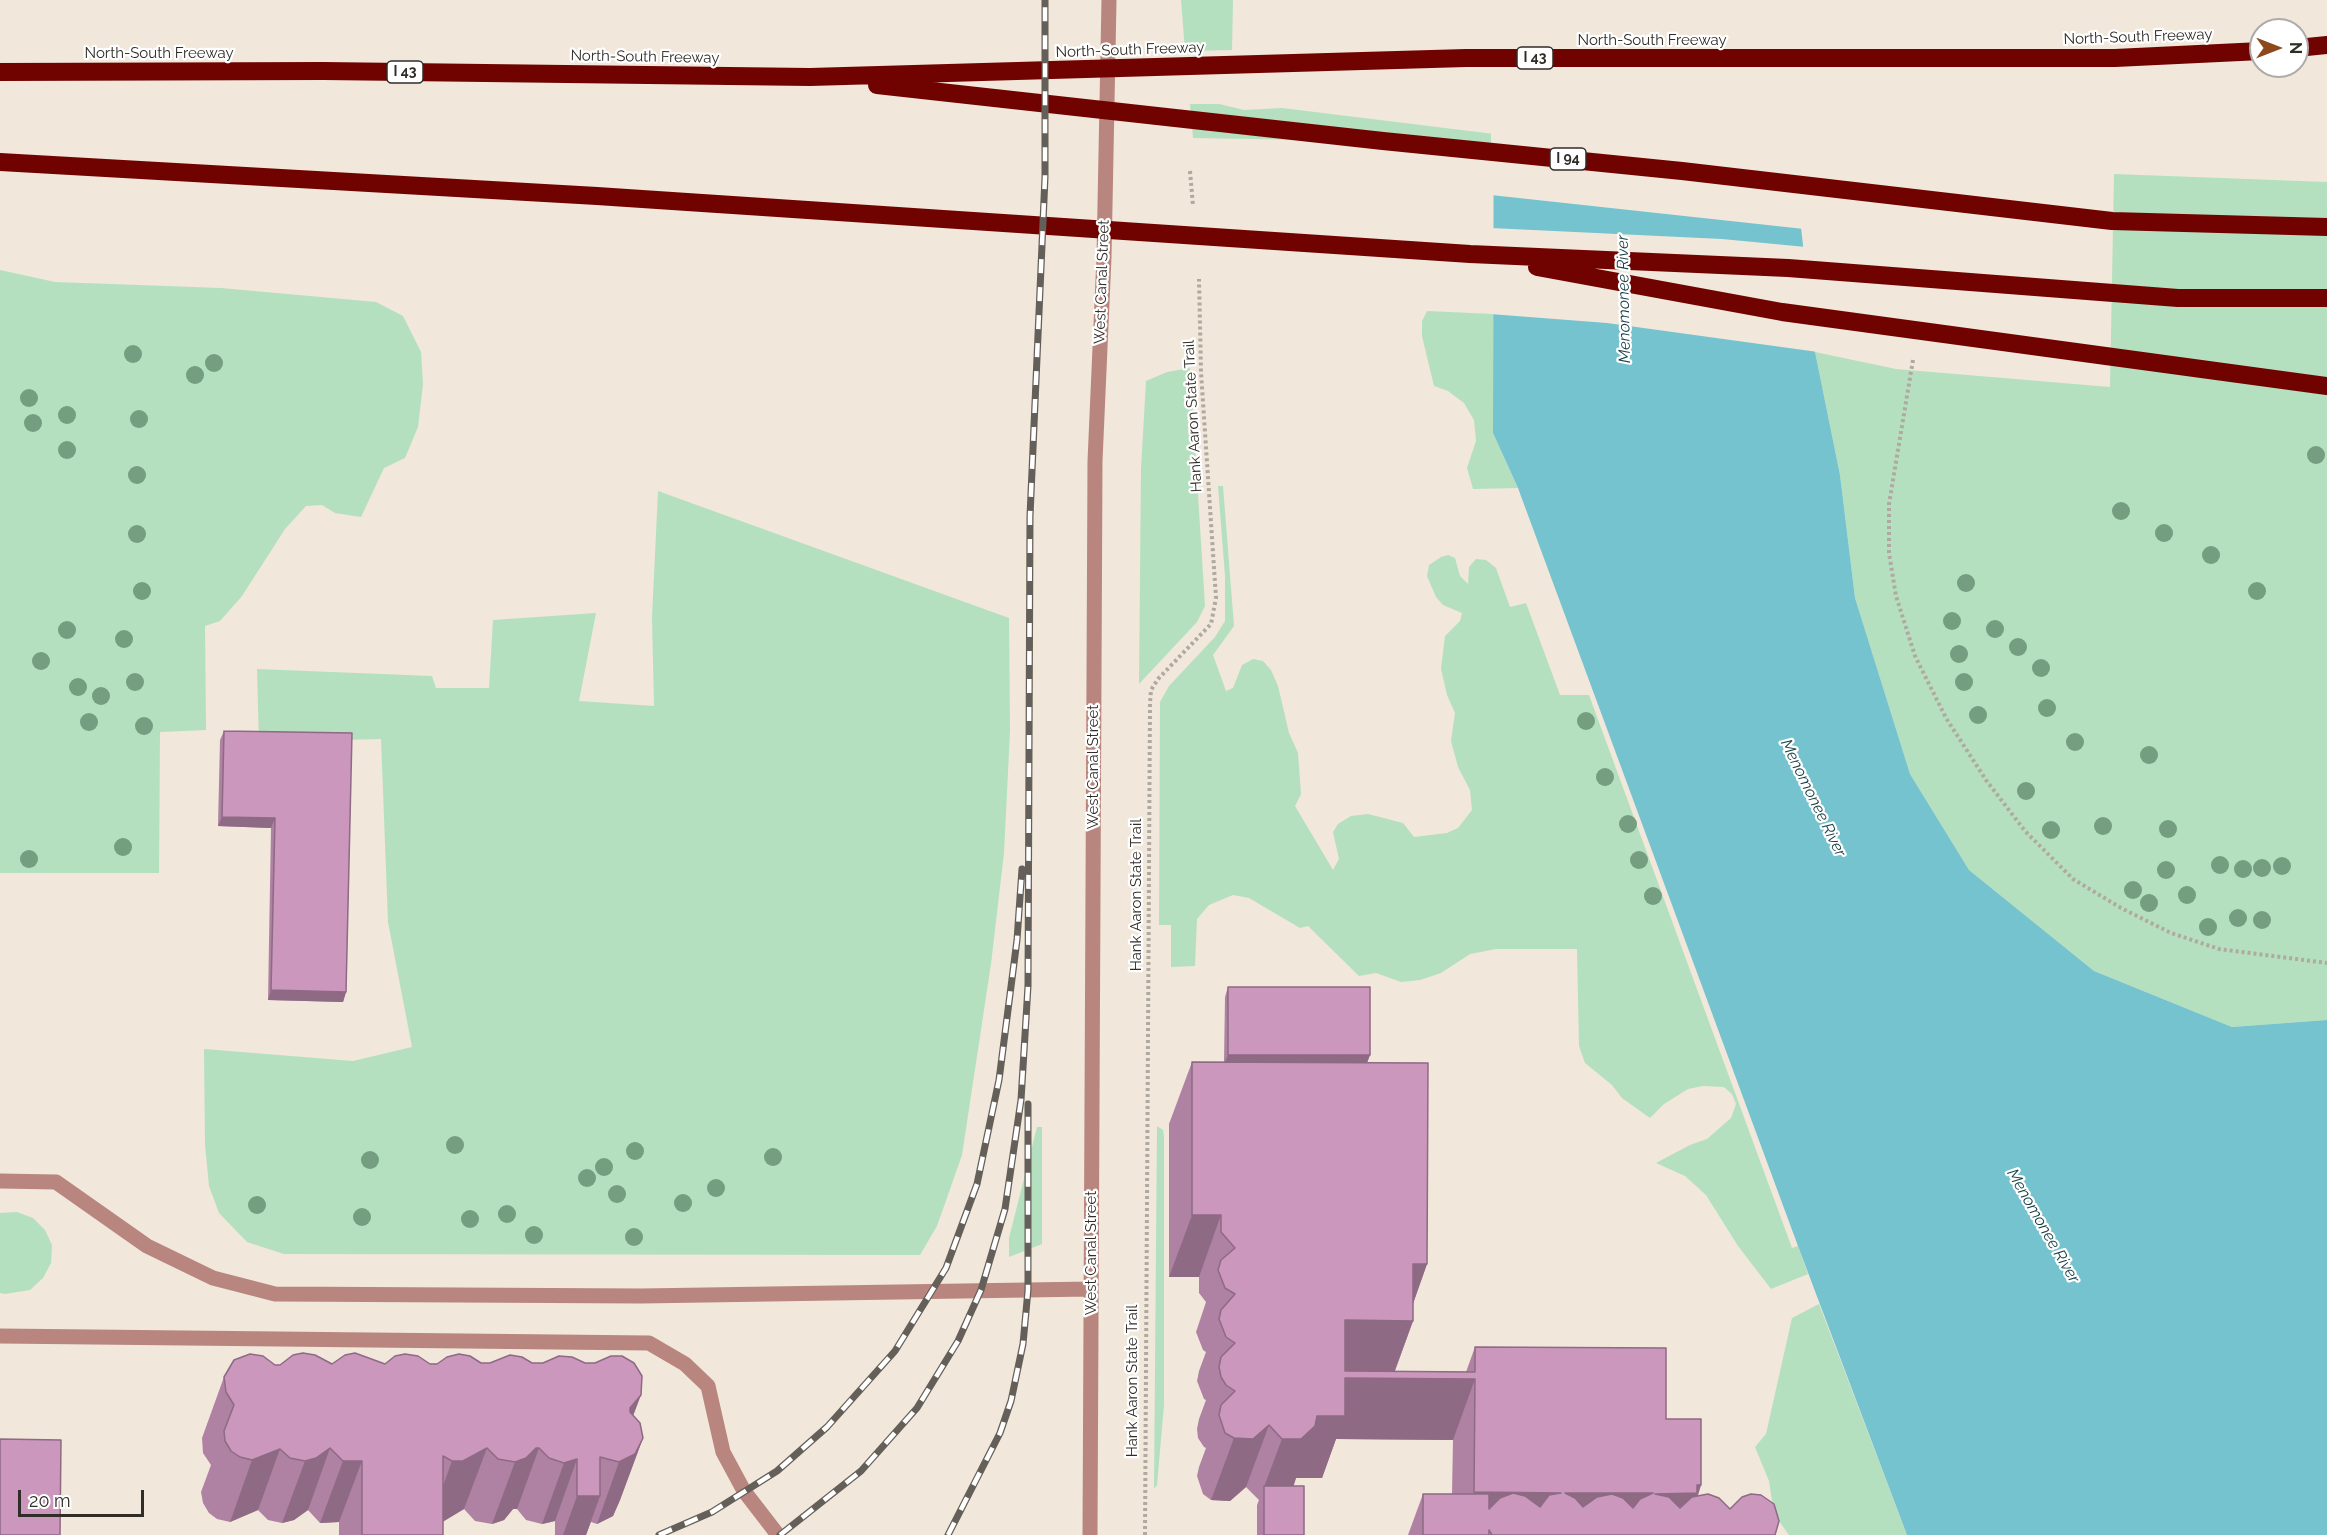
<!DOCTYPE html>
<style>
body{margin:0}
#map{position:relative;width:2327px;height:1535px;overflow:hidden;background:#f1e7db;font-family:Raleway,sans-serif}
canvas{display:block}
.north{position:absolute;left:2249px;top:18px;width:60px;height:60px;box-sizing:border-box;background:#fff;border:2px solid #acaba9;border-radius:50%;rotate:90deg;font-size:16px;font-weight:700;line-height:24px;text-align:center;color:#302d28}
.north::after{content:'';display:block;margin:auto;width:21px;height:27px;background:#8d491c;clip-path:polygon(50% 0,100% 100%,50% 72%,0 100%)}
.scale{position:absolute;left:18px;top:1490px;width:126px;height:27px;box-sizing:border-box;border:3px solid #302d28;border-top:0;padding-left:8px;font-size:18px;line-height:21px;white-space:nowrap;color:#302d28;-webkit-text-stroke:4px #fff;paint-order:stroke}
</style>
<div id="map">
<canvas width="2327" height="1535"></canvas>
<div class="north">N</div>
<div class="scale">20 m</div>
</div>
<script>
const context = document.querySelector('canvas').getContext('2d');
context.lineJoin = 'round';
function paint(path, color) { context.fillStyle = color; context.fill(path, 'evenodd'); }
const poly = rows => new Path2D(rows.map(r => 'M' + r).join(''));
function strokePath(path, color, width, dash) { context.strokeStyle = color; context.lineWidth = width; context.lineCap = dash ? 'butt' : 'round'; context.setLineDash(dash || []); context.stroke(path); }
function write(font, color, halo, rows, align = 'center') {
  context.font = font + ' Raleway,sans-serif'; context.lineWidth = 4.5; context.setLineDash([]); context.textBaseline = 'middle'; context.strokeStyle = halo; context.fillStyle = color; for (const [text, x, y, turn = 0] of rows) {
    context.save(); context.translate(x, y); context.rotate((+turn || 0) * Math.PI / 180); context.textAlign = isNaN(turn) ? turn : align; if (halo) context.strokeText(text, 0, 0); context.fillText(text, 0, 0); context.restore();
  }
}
paint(poly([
 [1181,0,1233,0,1232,50,1185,51],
 [1190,104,1219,104,1244,110,1282,108,1494,134,1494,143,1193,138],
 [2114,174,2327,182,2327,1020,2232,1027,2094,971,1969,870,1910,774,1855,598,1840,475,1815,352,1896,369,2110,387],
 [0,270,55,282,221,288,376,302,403,316,421,352,423,384,418,427,405,458,384,468,361,517,335,513,322,505,306,506,285,529,242,596,220,621,205,626,206,730,160,732,159,873,0,873],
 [1427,311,1493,314,1493,433,1518,488,1473,489,1467,468,1476,441,1474,420,1464,403,1448,391,1434,386,1422,336,1422,321],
 [1190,368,1205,606,1197,622,1139,684,1141,469,1146,381,1167,372],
 [1218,486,1223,486,1234,626,1213,655,1226,691,1233,688,1242,665,1253,659,1263,661,1271,670,1278,686,1289,733,1298,753,1301,794,1295,806,1333,870,1339,859,1333,832,1338,824,1351,816,1368,814,1403,823,1414,837,1447,833,1458,828,1472,810,1470,790,1458,767,1451,741,1455,713,1447,695,1441,669,1445,636,1460,621,1462,613,1443,605,1436,597,1427,576,1429,565,1441,557,1448,555,1455,558,1460,576,1468,584,1469,567,1476,559,1486,560,1496,568,1510,607,1526,603,1560,695,1589,695,1792,1248,1798,1246,1808,1274,1771,1289,1738,1246,1706,1195,1685,1176,1656,1163,1690,1145,1707,1139,1731,1118,1736,1104,1732,1094,1724,1087,1703,1086,1688,1089,1664,1104,1650,1118,1622,1098,1612,1085,1585,1063,1579,1046,1577,949,1496,949,1470,954,1441,973,1420,980,1401,982,1376,973,1359,976,1308,926,1300,928,1249,898,1233,895,1209,905,1197,919,1195,966,1171,967,1171,925,1159,925,1160,702,1169,686,1215,637,1225,621,1225,576],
 [658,491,1009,618,1010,731,1004,853,991,964,962,1155,937,1226,920,1255,284,1254,247,1242,219,1213,209,1186,205,1145,204,1049,353,1061,412,1047,388,922,381,739,259,742,257,669,432,676,436,688,489,688,493,620,596,613,579,701,654,706,652,618],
 [1157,1126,1163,1130,1164,1136,1164,1405,1157,1485,1154,1489],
 [1037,1127,1042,1127,1042,1244,1009,1257,1009,1238],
 [17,1212,33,1218,45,1230,52,1245,51,1263,43,1278,30,1290,5,1294,0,1293,0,1213],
 [1819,1304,1907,1535,1789,1535,1774,1514,1769,1481,1755,1447,1766,1434,1792,1318]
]), '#b4e0bf');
paint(poly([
 [1494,0,1786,94,1815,352,1840,475,1855,598,1910,774,1969,870,2094,971,2232,1027,2327,1020,2327,1535,1907,1535,1798,1246,1518,488,1493,433]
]), '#74c3ce');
paint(poly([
 [1491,0,1782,0,1789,94,1804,229,1491,195],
 [1491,228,1722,239,1806,247,1818,352,1607,323,1490,314]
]), '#f1e7db');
strokePath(poly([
 [1190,171,1193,206],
 [1913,360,1889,504,1889,553,1896,596,1915,656,1946,718,1986,780,2025,831,2073,879,2121,908,2171,933,2219,949,2327,963],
 [1145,1535,1150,703,1151,690,1158,679,1211,624,1216,598,1201,372,1199,279]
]), '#b0a99f', 4, [3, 3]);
strokePath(poly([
 [0,1181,56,1182,147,1246,213,1278,275,1294,641,1296,1091,1289],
 [0,1336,649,1343,685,1364,708,1386,723,1452,744,1491,778,1535],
 [1090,1535,1095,461,1104,257,1109,0]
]), '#b8867e', 15);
strokePath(poly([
 [2297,48,2327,45],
 [0,72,323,71,810,77,1466,58,2115,58,2261,51],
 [877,85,1383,141,1682,171,2112,221,2327,227],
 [0,162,597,196,1470,254,1788,268,2178,298,2327,298],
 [1537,267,1782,312,2327,386]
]), '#700300', 18);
const rail = poly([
 [659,1535,712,1512,777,1471,827,1427,895,1351,946,1268,977,1184,999,1080,1017,940,1022,869],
 [780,1535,861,1471,917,1408,958,1341,981,1290,1005,1209,1021,1100,1028,986,1030,516,1045,177,1045,0],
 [948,1535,1000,1433,1011,1401,1023,1344,1028,1290,1028,1104]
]);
strokePath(rail, '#645f58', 7);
strokePath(rail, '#fff', 4.5, [14]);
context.fillStyle = '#749e7f';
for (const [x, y] of [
 [133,354],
 [214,363],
 [195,375],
 [29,398],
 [67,415],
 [139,419],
 [33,423],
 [67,450],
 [2316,455],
 [137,475],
 [2121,511],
 [2164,533],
 [137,534],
 [2211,555],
 [1966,583],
 [142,591],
 [2257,591],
 [1952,621],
 [1995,629],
 [67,630],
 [124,639],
 [2018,647],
 [1959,654],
 [41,661],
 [2041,668],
 [135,682],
 [1964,682],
 [78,687],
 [101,696],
 [2047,708],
 [1978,715],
 [1586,721],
 [89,722],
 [144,726],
 [2075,742],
 [2149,755],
 [1605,777],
 [2026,791],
 [1628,824],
 [2103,826],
 [2168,829],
 [2051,830],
 [123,847],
 [29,859],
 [1639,860],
 [2220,865],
 [2282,866],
 [2262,868],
 [2243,869],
 [2166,870],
 [2133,890],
 [2187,895],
 [1653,896],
 [2149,903],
 [2238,918],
 [2262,920],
 [2208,927],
 [455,1145],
 [635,1151],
 [773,1157],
 [370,1160],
 [604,1167],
 [587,1178],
 [716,1188],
 [617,1194],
 [683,1203],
 [257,1205],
 [507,1214],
 [362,1217],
 [470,1219],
 [534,1235],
 [634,1237]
]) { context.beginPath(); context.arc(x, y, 9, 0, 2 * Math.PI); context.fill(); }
paint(poly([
 [224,731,352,733,346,992,343,1002,268,1000,271,828,218,826,220,740],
 [1228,987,1370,1055,1367,1063,1427,1264,1413,1303,1413,1321,1395,1371,1466,1372,1475,1347,1666,1419,1701,1485,1698,1496,1730,1509,1775,1535,1408,1535,1423,1494,1452,1494,1453,1440,1336,1439,1322,1478,1296,1478,1293,1486,1304,1535,1257,1535,1257,1505,1259,1500,1246,1487,1230,1501,1211,1500,1203,1494,1197,1476,1199,1467,1206,1448,1204,1447,1198,1438,1197,1429,1199,1419,1206,1400,1204,1399,1197,1381,1199,1371,1206,1352,1203,1350,1196,1332,1206,1302,1199,1293,1199,1277,1169,1277,1169,1124,1192,1062,1224,1062,1225,997],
 [532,1363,633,1416,643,1438,620,1500,613,1516,597,1524,591,1522,586,1535,555,1535,555,1521,542,1524,526,1520,517,1509,513,1509,504,1520,492,1524,475,1521,464,1509,443,1521,443,1535,339,1535,339,1522,320,1523,308,1510,294,1520,282,1523,268,1520,258,1510,230,1522,217,1519,209,1513,203,1503,201,1492,211,1465,203,1453,202,1438,224,1377,275,1365]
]), '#af82a3');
paint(poly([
 [222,817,275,818,271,828,218,826],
 [271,990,346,992,343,1002,268,1000],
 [1228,1055,1370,1055,1366,1065,1224,1064],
 [1192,1215,1221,1215,1199,1277,1169,1277],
 [1413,1264,1427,1264,1407,1321,1413,1321,1392,1378,1475,1379,1453,1440,1336,1439,1322,1478,1296,1478,1293,1488,1264,1487,1282,1439,1345,1320],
 [641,1395,618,1456,630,1408],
 [1269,1425,1246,1487,1230,1501,1211,1500,1234,1438],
 [643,1438,620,1500,613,1516,597,1524,619,1462],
 [330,1448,308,1510,294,1520,282,1523,305,1461],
 [487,1448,464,1509,441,1523,430,1522,452,1461],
 [536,1448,539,1448,517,1509,513,1509,504,1520,492,1524,515,1462],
 [280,1449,258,1510,230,1522,252,1460],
 [577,1459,555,1521,542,1524,564,1463],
 [343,1461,362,1461,339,1522,320,1523],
 [1697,1485,1701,1485,1683,1535,1655,1494],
 [1474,1492,1561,1493,1546,1535,1489,1530,1459,1535],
 [1565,1493,1653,1493,1638,1535,1550,1535],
 [577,1496,600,1496,586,1535,563,1535]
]), '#8e6a84');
const building = poly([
 [224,731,352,733,346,992,271,990,275,818,222,817,224,731],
 [1228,987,1370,987,1370,1055,1228,1055,1228,987],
 [1192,1062,1428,1063,1427,1264,1413,1264,1413,1321,1345,1320,1345,1371,1475,1372,1475,1347,1666,1348,1666,1419,1701,1419,1701,1485,1697,1485,1697,1493,1655,1494,1669,1497,1680,1508,1692,1497,1708,1494,1719,1498,1730,1509,1742,1497,1751,1494,1761,1495,1774,1504,1779,1521,1775,1535,1492,1535,1489,1530,1489,1535,1423,1535,1423,1494,1489,1494,1489,1509,1500,1498,1513,1493,1525,1496,1540,1507,1549,1495,1561,1493,1474,1492,1475,1379,1345,1378,1345,1416,1317,1416,1315,1426,1301,1439,1282,1439,1269,1425,1253,1439,1234,1438,1225,1433,1219,1415,1221,1405,1235,1391,1226,1385,1221,1377,1219,1367,1221,1357,1235,1343,1226,1337,1219,1319,1221,1310,1235,1294,1225,1288,1218,1270,1221,1260,1235,1248,1221,1232,1221,1215,1192,1215,1192,1062],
 [1565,1493,1653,1493,1640,1499,1633,1508,1623,1498,1612,1494,1597,1497,1583,1507,1575,1498,1565,1493],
 [303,1353,315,1355,332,1364,345,1355,355,1353,385,1364,395,1356,405,1354,418,1356,430,1364,437,1364,447,1357,459,1354,470,1356,481,1363,490,1363,510,1355,522,1357,532,1363,543,1363,559,1356,572,1357,585,1363,595,1363,611,1356,622,1356,634,1363,642,1376,641,1395,630,1408,630,1412,640,1423,643,1438,635,1454,619,1462,600,1457,600,1496,577,1496,577,1459,564,1463,549,1458,539,1448,536,1448,526,1458,515,1462,498,1459,487,1448,463,1461,452,1461,443,1456,443,1535,362,1535,362,1461,343,1461,330,1448,316,1458,305,1461,290,1458,280,1449,252,1460,240,1457,231,1451,225,1441,224,1431,234,1405,226,1392,224,1377,234,1360,250,1354,263,1356,275,1365,280,1365,293,1355,303,1353],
 [0,1439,61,1440,60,1535,0,1535,0,1439],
 [1264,1486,1304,1486,1304,1535,1264,1535,1264,1486]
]);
paint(building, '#cb97bd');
strokePath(building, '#8e6a84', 1.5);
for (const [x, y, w] of [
 [1535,58,36],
 [405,72,36],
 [1568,159,36]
]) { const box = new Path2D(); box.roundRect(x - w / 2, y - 11, w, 22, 4.5); context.fillStyle = '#fff'; context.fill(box); strokePath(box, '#302d28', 1.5); }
write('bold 14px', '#302d28', null, [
 ["I 43",1535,58],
 ["I 43",405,72],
 ["I 94",1568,159]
]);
write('15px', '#302d28', '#fff', [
 ["North-South Freeway",2138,37,-2],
 ["North-South Freeway",1652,40],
 ["North-South Freeway",1130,50,-2],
 ["North-South Freeway",159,53],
 ["North-South Freeway",645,57,1],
 ["West Canal Street",1102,282,-88],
 ["Hank Aaron State Trail",1193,416,-93],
 ["West Canal Street",1093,767,-90],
 ["Hank Aaron State Trail",1136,895,-90],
 ["West Canal Street",1091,1253,-90],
 ["Hank Aaron State Trail",1132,1381,-90]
]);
write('italic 16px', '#1c4247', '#fff', [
 ["Menomonee River",1624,299,-91],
 ["Menomonee River",1813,798,64],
 ["Menomonee River",2043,1226,60]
]);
</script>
